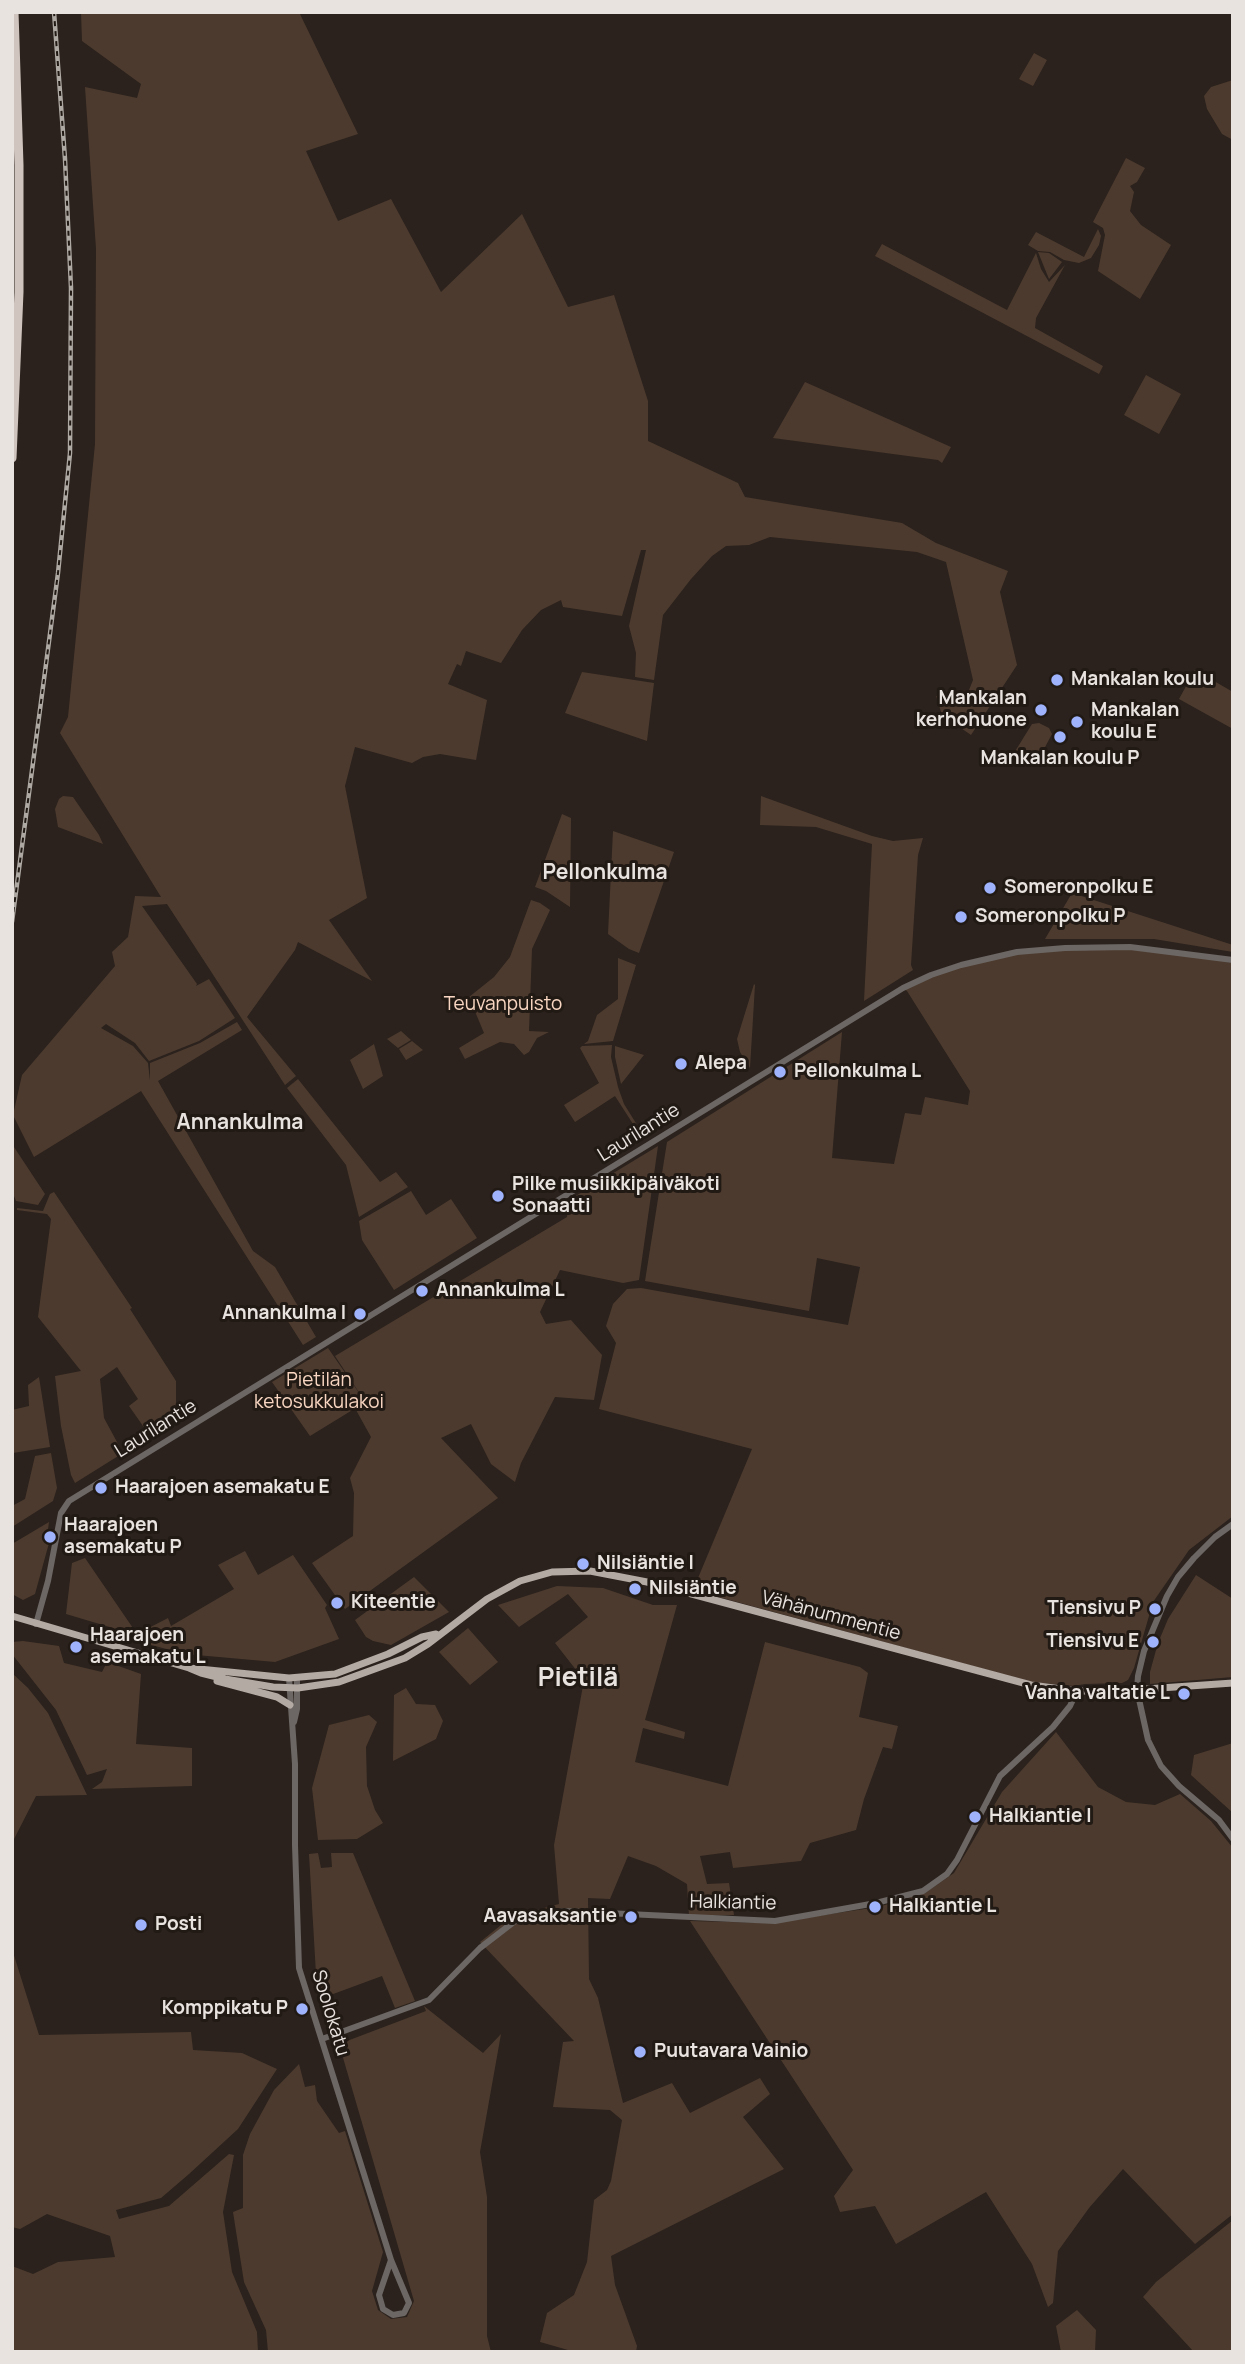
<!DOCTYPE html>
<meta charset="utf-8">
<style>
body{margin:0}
#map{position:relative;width:1245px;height:2364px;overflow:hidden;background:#2b221d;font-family:Manrope,sans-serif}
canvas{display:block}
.frame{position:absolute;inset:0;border:14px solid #e9e3df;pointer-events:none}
</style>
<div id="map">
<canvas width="1245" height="2364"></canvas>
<div class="frame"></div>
</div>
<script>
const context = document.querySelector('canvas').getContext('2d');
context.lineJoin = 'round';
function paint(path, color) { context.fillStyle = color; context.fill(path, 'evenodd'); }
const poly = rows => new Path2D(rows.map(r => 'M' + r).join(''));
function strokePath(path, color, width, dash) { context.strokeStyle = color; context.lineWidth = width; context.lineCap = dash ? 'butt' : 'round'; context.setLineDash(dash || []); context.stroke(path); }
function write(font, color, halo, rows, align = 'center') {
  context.font = font + ' Manrope,sans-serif'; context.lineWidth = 6; context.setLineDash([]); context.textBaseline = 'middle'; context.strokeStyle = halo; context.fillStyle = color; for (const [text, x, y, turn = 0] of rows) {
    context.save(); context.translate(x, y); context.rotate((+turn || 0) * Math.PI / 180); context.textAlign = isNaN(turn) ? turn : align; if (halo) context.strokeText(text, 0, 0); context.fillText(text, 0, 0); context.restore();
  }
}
paint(poly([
 [81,12,299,12,358,134,306,151,338,221,391,199,441,292,522,214,568,307,614,295,648,401,648,441,738,483,745,497,902,523,936,543,1008,571,1000,592,1017,665,971,735,942,715,936,696,969,690,973,680,946,562,917,552,770,537,749,545,726,546,712,556,691,579,663,615,654,680,635,677,636,653,629,626,646,550,641,550,622,616,563,607,561,600,541,610,522,630,501,663,466,651,461,666,457,664,448,684,487,700,476,760,440,754,423,757,412,763,355,747,345,786,367,898,329,920,372,981,298,942,295,950,247,1017,296,1076,285,1085,167,904,142,906,197,984,196,986,209,979,235,1018,199,1041,149,1061,135,1043,106,1024,101,1028,133,1046,148,1063,150,1081,150,1063,200,1043,237,1022,242,1030,158,1081,253,1251,275,1267,316,1337,303,1345,141,1091,34,1157,13,1115,22,1075,115,966,112,952,128,937,135,896,161,897,60,733,68,717,95,444,96,249,85,87,137,98,141,84,82,41],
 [1034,53,1047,60,1033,86,1019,79],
 [1233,80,1233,140,1222,134,1207,109,1204,96,1211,87],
 [1126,158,1145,168,1137,182,1130,186,1134,192,1130,211,1141,225,1171,245,1140,299,1098,271,1105,235,1103,228,1093,222],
 [1098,229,1101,236,1099,245,1091,258,1079,263,1064,260,1050,252,1038,251,1028,245,1036,232,1084,257],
 [882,244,1007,310,1036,253,1041,269,1049,282,1065,265,1036,318,1035,328,1103,366,1099,374,875,256],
 [1038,252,1049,253,1062,262,1049,279],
 [1146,375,1181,394,1159,434,1124,415],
 [805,382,951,447,942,463,938,460,773,438],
 [1195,670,1233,692,1233,729,1179,699],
 [582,672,654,683,647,741,565,713],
 [1039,723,1049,728,1052,734,1035,766,1026,767,1016,762,1014,753,1032,724],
 [63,796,73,797,99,835,103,844,58,827,55,809,59,799],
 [761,796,872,836,893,841,923,838,918,855,911,965,913,970,864,1001,872,844,816,827,760,825],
 [562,814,571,818,570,907,546,891,535,887],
 [613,831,674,852,639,953,629,949,608,934],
 [1072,893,1233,945,1233,952,1154,939,1045,939],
 [531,900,540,903,550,910,532,949,529,1031,549,1032,537,1038,529,1052,524,1055,514,1044,500,1042,465,1059,459,1048,484,1033,469,997,494,977,510,957],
 [1130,947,1233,960,1233,1516,1189,1550,1153,1602,1134,1668,1128,1680,1122,1683,1085,1684,1074,1686,1031,1682,693,1590,752,1449,599,1409,616,1343,606,1326,613,1304,627,1289,641,1288,848,1325,860,1267,817,1258,809,1311,645,1281,667,1142,842,1032,832,1158,894,1164,905,1113,921,1115,925,1097,968,1105,970,1091,907,991,903,988,961,965,1017,952],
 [618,958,636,965,613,1041,584,1044,588,1041,597,1015,618,999],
 [754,984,755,985,750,1068,740,1052,737,1039],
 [401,1031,411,1040,398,1048,387,1039],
 [412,1041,423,1050,406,1060,399,1049],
 [374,1044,383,1076,363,1089,350,1060],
 [612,1045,611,1057,618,1087,624,1104,644,1136,642,1138,615,1096,575,1122,564,1105,599,1083,580,1048,582,1046],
 [615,1046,644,1055,621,1084,615,1057],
 [298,1079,380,1182,396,1172,408,1187,359,1217,346,1165,287,1088],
 [658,1146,639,1280,623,1283,560,1270,540,1312,546,1324,571,1320,602,1355,594,1400,555,1397,521,1463,515,1482,491,1464,471,1424,441,1438,498,1498,345,1609,312,1563,353,1536,354,1493,350,1478,371,1437,356,1410,359,1406,310,1436,272,1382,328,1348,366,1403,335,1356,567,1217,569,1200],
 [14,1147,45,1194,38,1205,16,1201,12,1191],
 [411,1191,426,1215,451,1199,477,1238,394,1290,362,1240,359,1221],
 [54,1192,132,1308,130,1309,176,1381,176,1419,150,1436,129,1406,138,1399,117,1367,100,1379,104,1418,123,1453,75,1483,71,1475,61,1426,55,1376,81,1371,38,1317,51,1219,47,1214,17,1210,17,1208,43,1211,50,1194],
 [39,1377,50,1447,13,1453,12,1410,29,1406,28,1385],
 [51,1453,57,1488,53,1501,12,1527,12,1506,25,1499,35,1456],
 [49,1522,47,1537,49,1543,35,1594,23,1600,12,1594,12,1544],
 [245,1551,258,1575,293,1555,327,1605,325,1608,339,1639,275,1662,185,1654,144,1643,123,1631,66,1614,72,1563,85,1558,137,1634,168,1618,171,1626,234,1589,218,1565],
 [1196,1575,1233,1599,1233,1677,1150,1684,1150,1672,1158,1643,1168,1619],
 [414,1577,449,1612,391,1645,373,1641,366,1637,355,1620],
 [557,1586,603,1588,653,1605,677,1605,645,1720,685,1732,684,1739,643,1728,635,1762,728,1786,765,1642,860,1667,868,1673,859,1717,898,1726,892,1749,883,1747,864,1799,856,1830,810,1843,801,1861,733,1868,730,1852,700,1856,707,1884,729,1883,734,1915,689,1916,687,1884,656,1866,628,1856,610,1899,588,1898,589,1979,598,1998,623,2103,672,2083,690,2113,760,2078,770,2094,743,2117,784,2169,611,2256,615,2285,637,2346,636,2352,575,2352,540,2342,547,2313,574,2295,587,2262,594,2200,607,2190,611,2181,622,2120,610,2110,553,2107,563,2042,574,2041,480,1942,511,1917,559,1904,554,1845,584,1680,555,1643,588,1617,568,1594,519,1627,498,1605],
 [468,1628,498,1662,470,1685,439,1652],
 [23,1641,59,1646,64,1663,102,1672,107,1662,141,1674,136,1744,192,1748,192,1786,92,1789,102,1782,107,1769,87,1775,56,1710,12,1654,12,1642],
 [12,1673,28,1688,48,1713,87,1795,36,1796,12,1843],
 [406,1688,416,1704,435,1705,443,1721,436,1739,393,1761,394,1695],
 [369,1715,377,1722,366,1747,367,1786,375,1810,383,1823,357,1839,318,1840,312,1788,329,1725],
 [1056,1732,1098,1787,1126,1802,1155,1805,1180,1794,1211,1821,1233,1848,1233,2214,1195,2244,1123,2169,1089,2208,1058,2251,1053,2303,1048,2307,1032,2264,986,2192,896,2244,875,2206,840,2212,834,2196,853,2170,690,1921,769,1923,878,1907,925,1893,954,1873,1002,1792],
 [1233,1743,1233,1813,1191,1775,1194,1755],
 [318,1853,321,1868,332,1867,331,1853,353,1853,415,2001,395,2008,382,1976,325,1997,316,1974,309,1854],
 [12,1949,39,2035,191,2032,193,2050,242,2053,277,2069,238,2129,189,2174,161,2198,116,2210,119,2219,169,2206,229,2154,234,2155,223,2212,232,2272,257,2332,258,2352,12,2352,12,2266,33,2274,58,2262,115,2257,110,2236,47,2214,20,2229,12,2227],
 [424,2006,483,2053,501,2034,480,2152,487,2197,487,2336,491,2352,268,2352,266,2330,244,2282,233,2212,243,2208,243,2155,250,2134,274,2090,299,2064,305,2087,315,2085,317,2101,339,2133,345,2131,383,2252,372,2291,378,2310,391,2319,407,2317,414,2301,339,2044,426,2011],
 [1233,2220,1233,2352,1194,2352,1143,2297,1156,2282],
 [1077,2310,1096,2330,1095,2352,1061,2352,1056,2326]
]), '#4c3a2e');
strokePath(poly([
 [1233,1524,1215,1537,1194,1558,1178,1577,1167,1596,1144,1651,1138,1676,1137,1690,1148,1740,1161,1766,1179,1786,1219,1820,1233,1839],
 [36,1624,48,1581,61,1513,69,1501,903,988,931,975,961,965,1017,952,1065,948,1130,947,1233,960],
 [289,1678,295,1764,295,1845,299,1968,391,2260,379,2295,383,2309,393,2315,404,2313,409,2303,391,2260],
 [294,1722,297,1709,297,1678],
 [322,2039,429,2000,480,1948,515,1921,539,1913,564,1911,775,1921,876,1903,923,1891,947,1874,957,1860,1000,1776,1053,1727,1070,1706,1077,1691]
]), '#6c6764', 6);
strokePath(poly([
 [12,1616,189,1668,289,1678,335,1674,388,1654,422,1637,436,1634],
 [189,1668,201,1673,225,1679,273,1687,298,1688,339,1682,405,1658,428,1644,487,1599,520,1581,552,1572,590,1571,647,1582,1031,1685,1077,1691,1117,1691,1233,1683],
 [217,1681,277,1697,290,1705]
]), '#b4aaa4', 7);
strokePath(poly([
 [12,458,19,292,19,165,14,12]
]), '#d0c5be', 9);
const rail = poly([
 [12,922,58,573,70,453,71,288,65,159,54,12]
]);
strokePath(rail, '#afa9a4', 4.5);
strokePath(rail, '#211914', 2, [5]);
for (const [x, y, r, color] of [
 [1057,680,7,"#9fb3fd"],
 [1041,710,7,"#9fb3fd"],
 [1077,722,7,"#9fb3fd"],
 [1060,737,7,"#9fb3fd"],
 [990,888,7,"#9fb3fd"],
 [961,917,7,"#9fb3fd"],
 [681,1064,7,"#9fb3fd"],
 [780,1072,7,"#9fb3fd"],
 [498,1196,7,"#9fb3fd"],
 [422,1291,7,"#9fb3fd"],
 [360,1314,7,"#9fb3fd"],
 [101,1488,7,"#9fb3fd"],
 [50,1537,7,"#9fb3fd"],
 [583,1564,7,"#9fb3fd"],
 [635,1589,7,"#9fb3fd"],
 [337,1603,7,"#9fb3fd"],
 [1155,1609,7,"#9fb3fd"],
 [1153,1642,7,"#9fb3fd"],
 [76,1647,7,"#9fb3fd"],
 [1184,1694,7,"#9fb3fd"],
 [975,1817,7,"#9fb3fd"],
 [875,1907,7,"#9fb3fd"],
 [631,1917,7,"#9fb3fd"],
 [141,1925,7,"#9fb3fd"],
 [302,2009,7,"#9fb3fd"],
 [640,2052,7,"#9fb3fd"]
]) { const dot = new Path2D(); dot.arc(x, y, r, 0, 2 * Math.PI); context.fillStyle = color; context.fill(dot); strokePath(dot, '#211914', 2.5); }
write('bold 19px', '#e9e3df', '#211914', [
 ["Mankalan koulu",1071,680],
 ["Mankalan",1027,699,"right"],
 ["kerhohuone",1027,721,"right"],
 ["Mankalan",1091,711],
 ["koulu E",1091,733],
 ["Mankalan koulu P",1060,759,"center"],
 ["Someronpolku E",1004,888],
 ["Someronpolku P",975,917],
 ["Alepa",695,1064],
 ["Pellonkulma L",794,1072],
 ["Pilke musiikkipäiväkoti",512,1185],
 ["Sonaatti",512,1207],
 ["Annankulma L",436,1291],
 ["Annankulma I",346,1314,"right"],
 ["Haarajoen asemakatu E",115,1488],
 ["Haarajoen",64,1526],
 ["asemakatu P",64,1548],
 ["Nilsiäntie I",597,1564],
 ["Nilsiäntie",649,1589],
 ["Kiteentie",351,1603],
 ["Tiensivu P",1141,1609,"right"],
 ["Haarajoen",90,1636],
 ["asemakatu L",90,1658],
 ["Tiensivu E",1139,1642,"right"],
 ["Vanha valtatie L",1170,1694,"right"],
 ["Halkiantie I",989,1817],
 ["Halkiantie L",889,1907],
 ["Aavasaksantie",617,1917,"right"],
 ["Posti",155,1925],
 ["Komppikatu P",288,2009,"right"],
 ["Puutavara Vainio",654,2052]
], 'left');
write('19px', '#f8d6c1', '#211914', [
 ["Teuvanpuisto",503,1005],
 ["Pietilän",319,1381],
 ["ketosukkulakoi",319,1403]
]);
write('19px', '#e9e3df', '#211914', [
 ["Laurilantie",639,1133,-32],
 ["Laurilantie",156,1429,-32],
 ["Vähänummentie",831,1616,15],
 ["Halkiantie",733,1903,1],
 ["Soolokatu",330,2013,73]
]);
write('bold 21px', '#e9e3df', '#211914', [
 ["Pellonkulma",605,873],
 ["Annankulma",240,1123]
]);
write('bold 26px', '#e9e3df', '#211914', [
 ["Pietilä",578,1679]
]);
</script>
